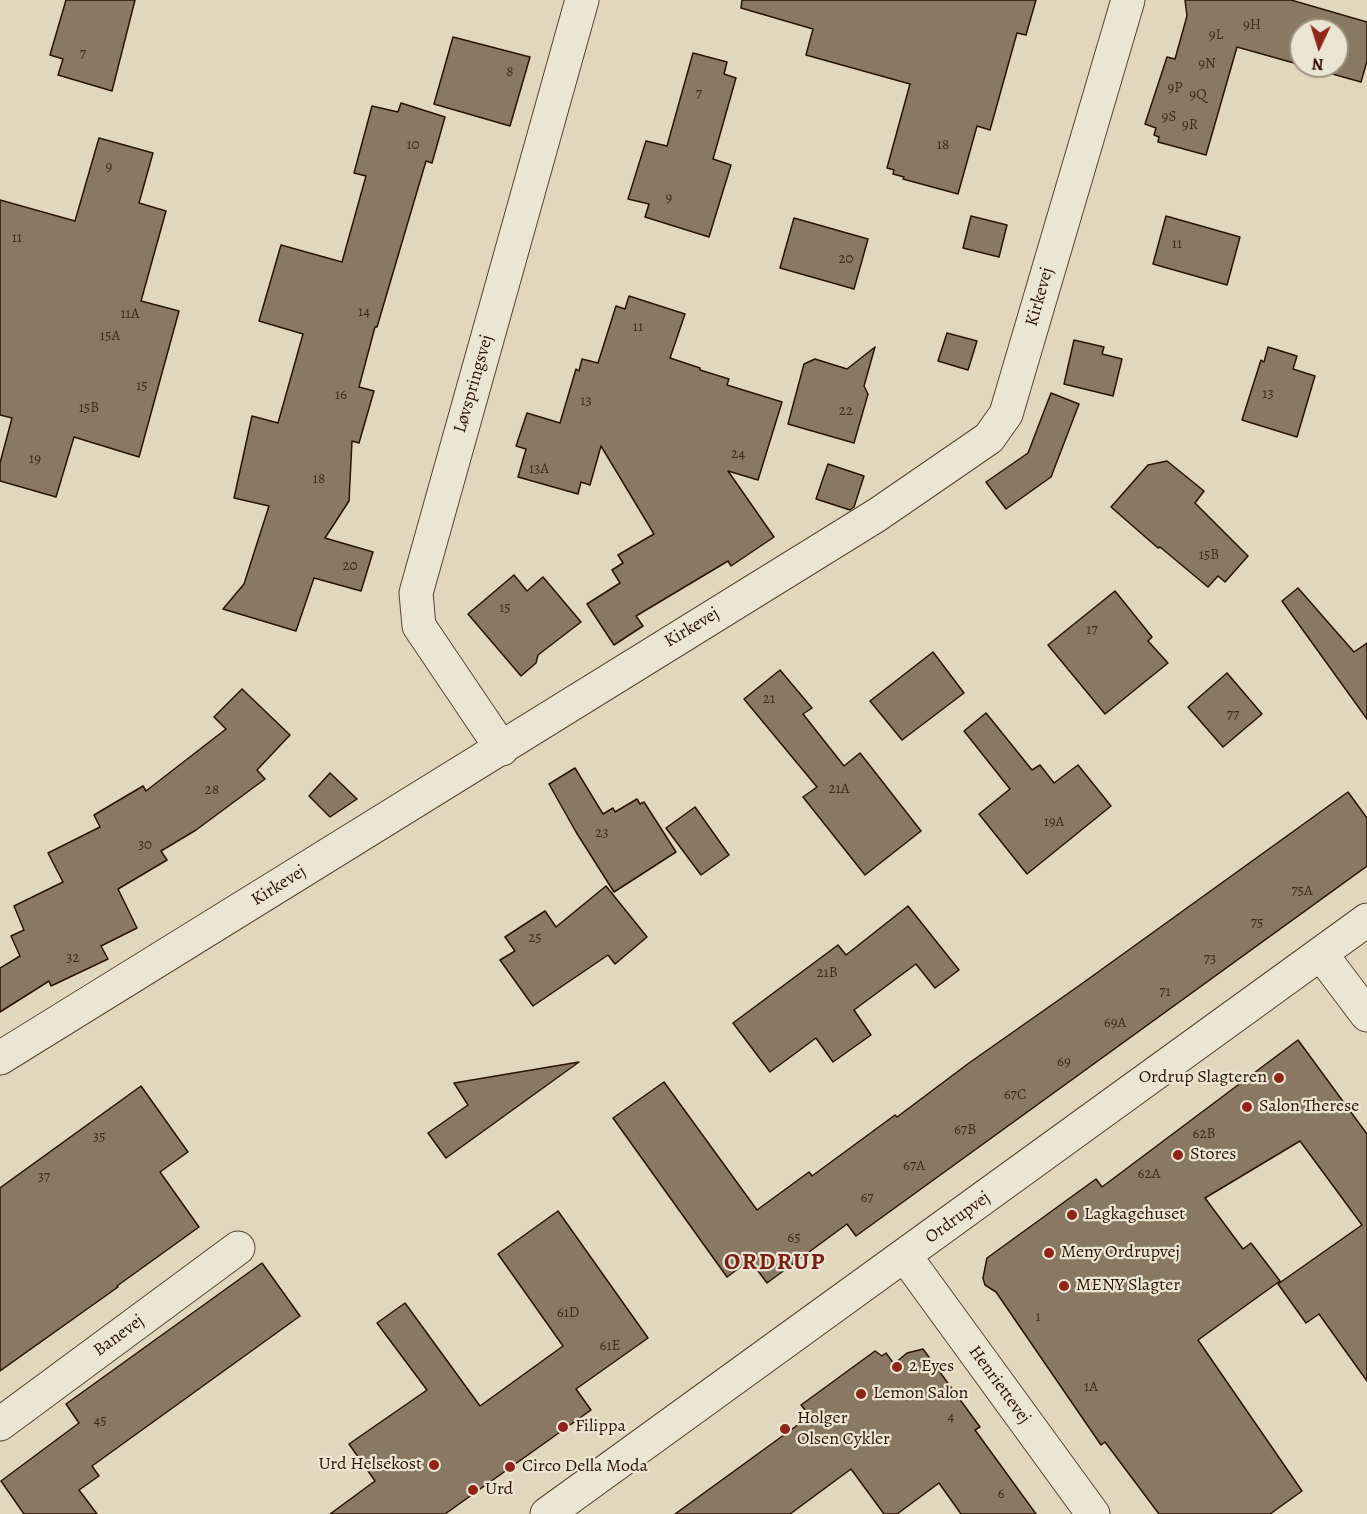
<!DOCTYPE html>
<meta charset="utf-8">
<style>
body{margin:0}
#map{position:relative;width:1367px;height:1514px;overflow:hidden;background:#e0d7bd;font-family:Alegreya,serif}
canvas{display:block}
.north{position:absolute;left:1289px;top:18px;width:60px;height:60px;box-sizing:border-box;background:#ebe5d4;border:2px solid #9e917f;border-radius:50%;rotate:184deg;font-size:16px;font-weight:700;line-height:24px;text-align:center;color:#2b1300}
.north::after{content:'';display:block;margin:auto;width:21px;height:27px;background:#8f2418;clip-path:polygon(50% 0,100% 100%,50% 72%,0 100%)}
</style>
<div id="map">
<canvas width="1367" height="1514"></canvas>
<div class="north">N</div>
</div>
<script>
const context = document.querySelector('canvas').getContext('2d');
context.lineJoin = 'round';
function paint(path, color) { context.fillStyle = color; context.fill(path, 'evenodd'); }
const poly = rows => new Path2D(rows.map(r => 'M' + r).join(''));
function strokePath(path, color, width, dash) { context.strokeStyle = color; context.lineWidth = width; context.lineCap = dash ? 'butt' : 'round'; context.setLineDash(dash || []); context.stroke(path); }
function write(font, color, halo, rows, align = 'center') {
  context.font = font + ' Alegreya,serif'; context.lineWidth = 4.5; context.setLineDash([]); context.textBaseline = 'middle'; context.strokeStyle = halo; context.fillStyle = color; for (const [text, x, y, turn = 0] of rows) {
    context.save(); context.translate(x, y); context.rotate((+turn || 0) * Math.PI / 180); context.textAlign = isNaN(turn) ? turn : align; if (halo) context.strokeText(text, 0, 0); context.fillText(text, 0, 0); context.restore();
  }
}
const building = poly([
 [66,0,135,0,112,91,58,75,63,59,50,55,66,0],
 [742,0,1036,0,1026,35,1017,33,990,130,977,126,958,194,903,179,904,177,893,174,894,170,887,168,910,84,806,55,813,29,741,8,742,0],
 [1185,0,1291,0,1367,22,1367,61,1361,82,1304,66,1337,66,1337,30,1301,30,1301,65,1237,47,1206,155,1158,142,1159,137,1154,135,1156,128,1145,124,1167,57,1175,59,1187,16,1185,0],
 [453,37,530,57,510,126,434,104,453,37],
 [693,53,727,62,724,74,736,78,713,159,731,165,709,237,645,217,649,204,628,199,646,141,667,146,693,53],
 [401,103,445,117,432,163,426,161,377,327,375,327,359,387,374,391,359,443,352,441,349,501,325,538,373,552,361,591,314,578,296,631,223,609,244,584,269,506,234,498,252,416,278,423,303,334,259,321,281,245,342,262,366,176,354,173,372,106,398,112,401,103],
 [99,138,153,153,139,203,166,211,141,301,179,311,139,457,74,437,56,497,0,481,0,463,12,418,0,415,0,200,75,221,99,138],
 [971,216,1007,225,999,257,963,248,971,216],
 [1166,216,1240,237,1227,285,1153,264,1166,216],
 [794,218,868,239,854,289,780,268,794,218],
 [629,296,685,314,670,358,700,368,700,370,729,379,727,385,782,402,758,480,728,471,774,537,731,566,728,561,636,616,643,626,614,645,587,604,620,583,612,570,623,563,618,555,654,534,601,446,590,485,581,482,578,494,518,477,526,449,516,446,527,413,560,423,576,369,579,371,582,359,598,363,616,306,625,309,629,296],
 [947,333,977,341,968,370,938,361,947,333],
 [1074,340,1104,347,1102,354,1122,359,1113,396,1064,384,1074,340],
 [875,347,864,386,868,394,854,443,788,424,804,364,815,359,847,369,875,347],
 [1268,347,1297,356,1293,369,1315,376,1297,437,1242,420,1261,360,1264,362,1268,347],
 [1051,393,1079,404,1051,477,1006,509,986,482,1028,453,1051,393],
 [1167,461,1204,491,1195,503,1248,556,1225,582,1218,576,1208,587,1160,547,1158,548,1111,507,1148,465,1167,461],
 [828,464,864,476,854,507,850,510,816,499,828,464],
 [514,575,527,591,543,577,581,622,538,655,536,663,521,676,468,614,514,575],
 [1298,588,1354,652,1367,643,1367,719,1282,601,1298,588],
 [1115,591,1152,637,1148,641,1168,663,1105,714,1048,645,1115,591],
 [933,652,964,693,902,740,870,701,933,652],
 [780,670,812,708,803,714,844,766,860,753,921,831,865,875,803,797,817,787,744,699,780,670],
 [1227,673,1262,714,1223,747,1188,707,1227,673],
 [242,689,290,735,257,770,265,779,196,830,161,851,167,860,118,889,137,928,101,946,108,959,51,986,49,981,0,1012,0,968,20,956,11,936,24,930,14,906,63,882,48,853,100,827,94,815,143,786,146,791,226,729,214,717,242,689],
 [986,713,1032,770,1040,765,1054,783,1078,765,1111,806,1027,874,979,814,1010,789,964,731,986,713],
 [575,768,603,814,613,808,615,812,637,799,640,804,644,802,676,852,614,892,576,832,549,784,575,768],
 [330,773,357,799,330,817,309,796,330,773],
 [1348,792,1367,818,1367,866,856,1236,847,1224,767,1283,750,1260,727,1277,613,1118,664,1082,757,1210,809,1172,812,1176,895,1115,897,1117,969,1063,1080,985,1348,792],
 [695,807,729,855,701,875,666,828,695,807],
 [606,886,647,937,615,964,608,955,533,1006,500,960,515,951,505,937,545,911,556,927,606,886],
 [908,906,959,970,935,988,916,964,854,1010,871,1035,833,1062,816,1038,770,1072,733,1023,838,945,846,955,908,906],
 [1298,1040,1367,1134,1367,1381,1319,1314,1306,1323,1278,1284,1362,1225,1300,1141,1205,1198,1243,1249,1251,1243,1280,1281,1198,1340,1302,1491,1270,1514,1159,1514,1105,1442,1101,1445,996,1292,985,1285,983,1278,987,1258,1096,1179,1102,1187,1298,1040],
 [579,1062,446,1158,428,1133,468,1105,454,1083,579,1062],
 [141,1086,188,1152,160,1172,199,1227,117,1286,118,1287,0,1371,0,1188,141,1086],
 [558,1211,648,1338,576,1389,591,1410,445,1514,330,1514,375,1481,349,1444,427,1390,377,1323,405,1303,480,1406,563,1346,498,1254,558,1211],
 [262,1263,300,1316,92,1466,99,1476,79,1490,97,1514,24,1514,1,1481,79,1423,66,1404,262,1263],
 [923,1349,980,1427,975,1430,1036,1514,961,1514,939,1483,897,1514,884,1514,851,1469,790,1514,675,1514,810,1416,801,1405,875,1351,882,1356,886,1353,894,1364,907,1353,923,1349]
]);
paint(building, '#897962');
strokePath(building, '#2b1300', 1.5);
const minor = poly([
 [502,749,419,626,416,593,582,0],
 [1321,954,1367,1015],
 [0,1058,877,515,989,438,1006,414,1128,0],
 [905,1256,1093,1514],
 [0,1424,238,1248],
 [547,1514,1367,920]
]);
strokePath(minor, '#58442f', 35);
strokePath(minor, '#ebe5d4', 33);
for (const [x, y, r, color] of [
 [1279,1078,6,"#8f2418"],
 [1247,1107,6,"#8f2418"],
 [1178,1155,6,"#8f2418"],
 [1072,1215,6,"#8f2418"],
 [1049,1253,6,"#8f2418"],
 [1064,1286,6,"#8f2418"],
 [897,1367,6,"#8f2418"],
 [861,1394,6,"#8f2418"],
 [563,1427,6,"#8f2418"],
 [785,1429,6,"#8f2418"],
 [434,1465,6,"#8f2418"],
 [510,1467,6,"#8f2418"],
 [473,1490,6,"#8f2418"]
]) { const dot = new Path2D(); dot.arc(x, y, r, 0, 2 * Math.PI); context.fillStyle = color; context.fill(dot); strokePath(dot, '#ebe5d4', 2); }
write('15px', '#422c18', null, [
 ["9H",1252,25],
 ["9L",1216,35],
 ["7",83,54],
 ["9N",1207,64],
 ["8",510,72],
 ["9P",1175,88],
 ["7",699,94],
 ["9Q",1198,95],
 ["9S",1169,117],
 ["9R",1190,125],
 ["10",413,145],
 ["18",943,145],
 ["9",109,167],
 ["9",669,198],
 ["11",17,238],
 ["11",1177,244],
 ["20",846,259],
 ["14",364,312],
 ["11A",130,314],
 ["11",638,327],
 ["15A",110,336],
 ["15",142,386],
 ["13",1268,394],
 ["16",341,395],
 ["13",586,401],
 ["15B",89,408],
 ["22",846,411],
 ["24",738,454],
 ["19",35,459],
 ["13A",539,469],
 ["18",319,479],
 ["15B",1209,555],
 ["20",350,566],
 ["15",505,608],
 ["17",1092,630],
 ["21",769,699],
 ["77",1233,715],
 ["21A",839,789],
 ["28",212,790],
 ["19A",1054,822],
 ["23",602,833],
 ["30",145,845],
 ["75A",1302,891],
 ["75",1257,923],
 ["25",535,938],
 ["32",73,958],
 ["73",1210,959],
 ["21B",827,973],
 ["71",1165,992],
 ["69A",1115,1023],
 ["69",1064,1062],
 ["67C",1015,1095],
 ["67B",965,1130],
 ["62B",1204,1134],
 ["35",99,1137],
 ["67A",914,1166],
 ["62A",1149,1174],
 ["37",44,1177],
 ["67",867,1198],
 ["65",794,1238],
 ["61D",568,1313],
 ["1",1038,1317],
 ["61E",610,1346],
 ["1A",1091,1387],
 ["4",951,1417],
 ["45",100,1421],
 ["6",1001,1494]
]);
write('18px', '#2b1300', '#ebe5d4', [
 ["Kirkevej",1040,297,-74],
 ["Løvspringsvej",474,384,-74],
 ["Kirkevej",692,628,-31],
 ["Kirkevej",279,886,-32],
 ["Ordrupvej",958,1218,-36],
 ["Banevej",119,1336,-36],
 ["Henriettevej",999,1385,54]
]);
write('18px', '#2b1300', '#ebe5d4', [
 ["Ordrup Slagteren",1267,1078,"right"],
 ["Salon Therese",1259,1107],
 ["Stores",1190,1155],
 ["Lagkagehuset",1084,1215],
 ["Meny Ordrupvej",1061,1253],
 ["MENY Slagter",1076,1286],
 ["2 Eyes",909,1367],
 ["Lemon Salon",873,1394],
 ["Holger",797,1419],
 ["Olsen Cykler",797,1440],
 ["Filippa",575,1427],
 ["Urd Helsekost",422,1465,"right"],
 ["Circo Della Moda",522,1467],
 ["Urd",485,1490]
], 'left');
context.letterSpacing = '1.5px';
write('bold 24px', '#7a1f14', '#ebe5d4', [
 ["ORDRUP",775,1263]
]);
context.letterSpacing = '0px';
</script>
